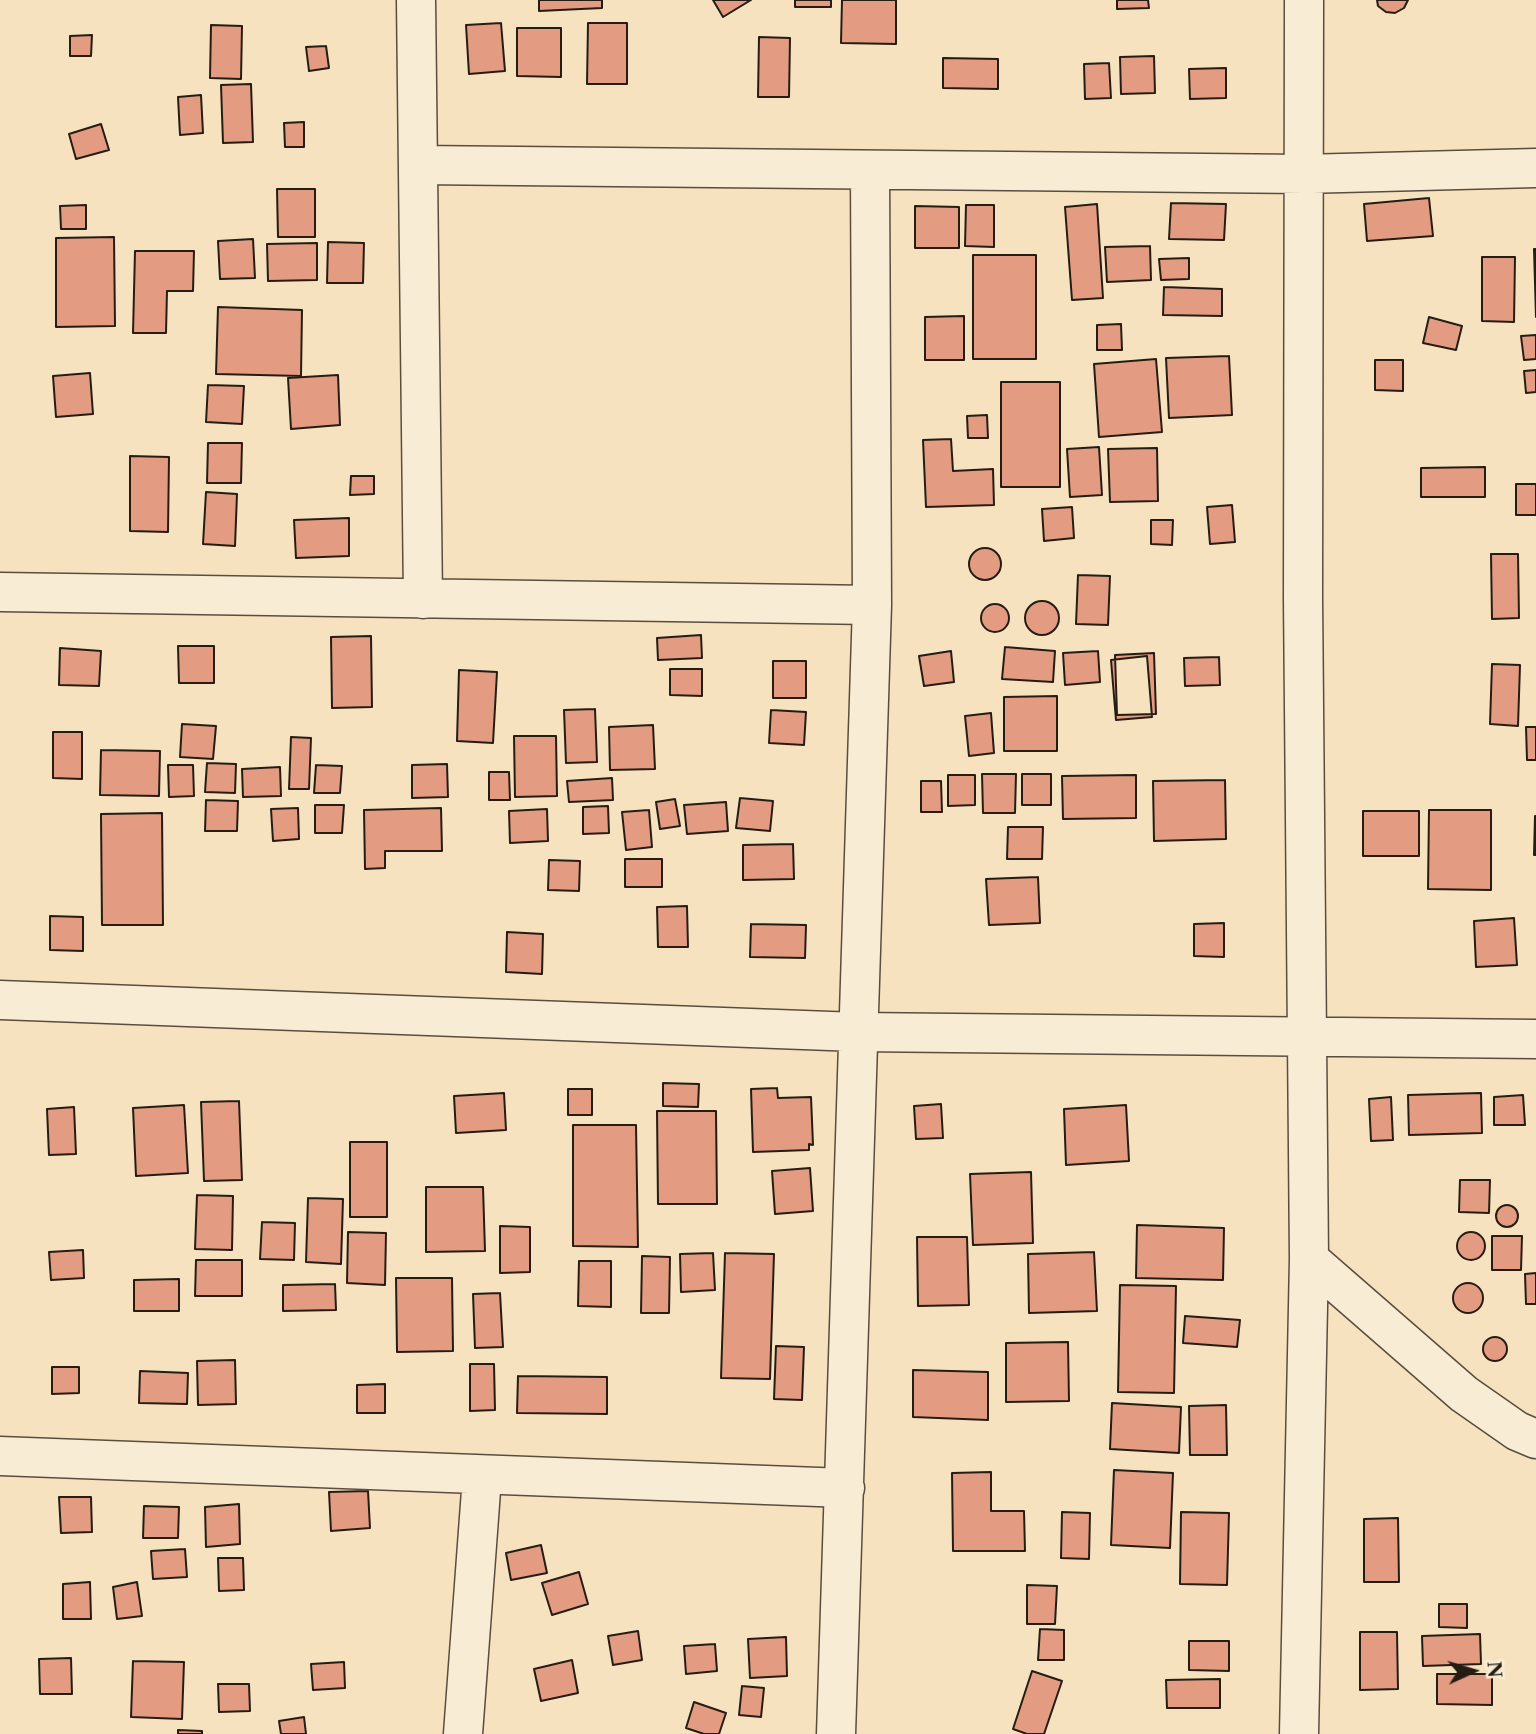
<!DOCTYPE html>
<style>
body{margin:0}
#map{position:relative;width:1536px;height:1734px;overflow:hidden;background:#f6e2be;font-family:"Libre Caslon Text",serif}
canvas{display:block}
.north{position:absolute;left:1438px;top:1636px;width:70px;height:70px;-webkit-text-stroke:5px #f9ecd5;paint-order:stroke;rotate:86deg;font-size:19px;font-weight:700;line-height:28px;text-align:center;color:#251d14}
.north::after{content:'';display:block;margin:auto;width:24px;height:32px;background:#251d14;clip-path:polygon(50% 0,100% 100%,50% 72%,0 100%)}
</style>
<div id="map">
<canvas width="1536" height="1734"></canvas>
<div class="north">N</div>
</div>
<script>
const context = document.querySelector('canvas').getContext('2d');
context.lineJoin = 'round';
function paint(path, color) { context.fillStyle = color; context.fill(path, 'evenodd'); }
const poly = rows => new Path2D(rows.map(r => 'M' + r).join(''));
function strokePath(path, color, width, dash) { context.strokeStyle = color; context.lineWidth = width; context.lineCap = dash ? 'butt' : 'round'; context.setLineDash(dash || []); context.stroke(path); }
const building = poly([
 [539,0,602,0,602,8,539,11,539,0],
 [713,0,751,0,723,17,713,0],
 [795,0,831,0,831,7,795,7,795,0],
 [842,0,896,0,896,44,841,43,842,0],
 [1117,0,1148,0,1149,8,1117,9,1117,0],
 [1377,0,1408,0,1404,8,1395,13,1386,12,1378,6,1377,0],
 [501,23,505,71,469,74,466,25,501,23],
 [588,23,627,23,627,84,587,84,588,23],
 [211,25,242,26,241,79,210,78,211,25],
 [517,28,561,28,561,77,517,76,517,28],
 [92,35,91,56,70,56,70,36,92,35],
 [759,37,790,38,789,97,758,97,759,37],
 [326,46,329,68,309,71,306,47,326,46],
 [1154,56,1155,93,1121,94,1120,57,1154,56],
 [943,58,998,59,998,89,943,88,943,58],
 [1109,63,1111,98,1085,99,1084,64,1109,63],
 [1226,68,1226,98,1190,99,1189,69,1226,68],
 [251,84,253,142,223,143,221,85,251,84],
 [201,95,203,133,180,135,178,97,201,95],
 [304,122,304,147,285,147,284,123,304,122],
 [101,124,109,150,76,159,69,134,101,124],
 [277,189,315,189,315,237,278,237,277,189],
 [1429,198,1433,236,1367,241,1364,204,1429,198],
 [1171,203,1226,204,1224,240,1169,239,1171,203],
 [1097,204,1103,298,1072,300,1065,207,1097,204],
 [86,205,86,229,61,229,60,206,86,205],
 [966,205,994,205,994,247,965,246,966,205],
 [915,206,959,207,959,248,915,248,915,206],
 [114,237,115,326,56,327,56,238,114,237],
 [253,239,255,278,220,279,218,241,253,239],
 [328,242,364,243,363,283,327,283,328,242],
 [317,243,317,280,268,281,267,244,317,243],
 [1150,246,1151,280,1107,282,1105,247,1150,246],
 [1534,249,1536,249,1536,317,1534,249],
 [135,251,194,251,193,291,167,291,166,333,133,333,135,251],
 [973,255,1036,255,1036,359,973,359,973,255],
 [1482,257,1515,257,1514,322,1482,321,1482,257],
 [1189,258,1189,279,1161,280,1159,259,1189,258],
 [1164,287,1222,289,1222,316,1163,315,1164,287],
 [218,307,302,310,301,376,216,374,218,307],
 [964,316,964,360,925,360,925,317,964,316],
 [1429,317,1462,326,1456,350,1423,343,1429,317],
 [1121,324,1122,350,1097,350,1097,325,1121,324],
 [1536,335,1536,359,1524,360,1521,336,1536,335],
 [1229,356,1232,415,1169,418,1166,358,1229,356],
 [1156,359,1162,432,1099,437,1094,364,1156,359],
 [1375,360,1403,360,1403,391,1375,390,1375,360],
 [1536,370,1536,392,1526,393,1524,371,1536,370],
 [90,373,93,414,56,417,53,376,90,373],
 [338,375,340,425,291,429,288,378,338,375],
 [1001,382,1060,382,1060,487,1001,487,1001,382],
 [208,385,244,386,242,424,206,422,208,385],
 [987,415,988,438,968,438,967,416,987,415],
 [951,439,953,471,993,469,994,505,926,507,923,440,951,439],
 [208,443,242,443,241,483,207,483,208,443],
 [1099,447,1102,495,1070,497,1067,449,1099,447],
 [1157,448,1158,501,1110,502,1108,449,1157,448],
 [130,456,169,457,168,532,130,531,130,456],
 [1485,467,1485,497,1421,497,1421,468,1485,467],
 [351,476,374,476,374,494,350,495,351,476],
 [1516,484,1536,484,1536,515,1516,515,1516,484],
 [206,492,237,494,235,546,203,544,206,492],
 [1232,505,1235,542,1210,544,1207,507,1232,505],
 [1072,507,1074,538,1044,541,1042,509,1072,507],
 [349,518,349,556,296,558,294,520,349,518],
 [1151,520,1173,520,1172,545,1151,544,1151,520],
 '969 564a16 16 0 1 1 32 0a16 16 0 1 1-32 0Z',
 [1491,554,1518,554,1519,618,1492,619,1491,554],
 [1078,575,1110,576,1108,625,1076,624,1078,575],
 '1025 618a17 17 0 1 1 34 0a17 17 0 1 1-34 0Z',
 '981 618a14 14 0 1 1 28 0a14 14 0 1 1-28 0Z',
 [701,635,702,658,658,660,657,638,701,635],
 [371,636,372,707,332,708,331,637,371,636],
 [178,646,214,646,214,683,179,683,178,646],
 [1005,647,1055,651,1053,682,1002,679,1005,647],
 [60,648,101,651,99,686,59,685,60,648],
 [951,651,954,682,924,686,919,656,951,651],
 [1098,651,1100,682,1065,685,1063,653,1098,651],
 [1154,653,1156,714,1117,715,1115,655,1154,653],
 [1147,656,1152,717,1116,720,1111,660,1147,656],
 [1219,657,1220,685,1185,686,1184,658,1219,657],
 [773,661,806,661,806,698,773,698,773,661],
 [1492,664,1520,665,1518,726,1490,724,1492,664],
 [670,669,702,669,702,696,670,695,670,669],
 [459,670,497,672,493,743,457,741,459,670],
 [1057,696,1057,751,1004,751,1004,697,1057,696],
 [595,709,597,762,566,763,564,710,595,709],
 [771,710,806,712,804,745,769,743,771,710],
 [991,713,994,753,969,756,965,716,991,713],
 [182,724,216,726,213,759,180,757,182,724],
 [653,725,655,769,610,770,609,727,653,725],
 [1526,727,1536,727,1536,760,1527,760,1526,727],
 [53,732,82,732,82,779,53,778,53,732],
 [514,736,556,736,557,796,515,797,514,736],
 [291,737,311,738,309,789,289,789,291,737],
 [101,750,160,751,159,796,100,795,101,750],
 [207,763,236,764,235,793,205,792,207,763],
 [447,764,448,797,412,798,412,765,447,764],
 [168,765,193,765,194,796,169,797,168,765],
 [316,765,342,766,340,793,314,793,316,765],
 [280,767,281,796,243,797,242,769,280,767],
 [489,772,509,772,510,800,489,800,489,772],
 [982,774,1016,774,1015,813,983,813,982,774],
 [1022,774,1051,774,1051,805,1022,805,1022,774],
 [948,775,975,775,975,805,948,806,948,775],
 [1136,775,1136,818,1063,819,1062,776,1136,775],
 [612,778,613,800,569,802,567,781,612,778],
 [1225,780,1226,839,1154,841,1153,781,1225,780],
 [921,781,941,781,942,812,921,812,921,781],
 [740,798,773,801,770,831,736,828,740,798],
 [675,799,680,826,660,829,656,802,675,799],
 [206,800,238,801,237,831,205,831,206,800],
 [726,802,728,831,687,834,684,805,726,802],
 [315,805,344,805,342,833,315,833,315,805],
 [608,806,609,833,583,834,583,807,608,806],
 [298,808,299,839,273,841,271,809,298,808],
 [441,808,442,851,385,851,385,868,365,869,364,810,441,808],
 [547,809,548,841,510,843,509,811,547,809],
 [649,810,652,847,626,850,622,812,649,810],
 [1429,810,1491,810,1491,890,1428,889,1429,810],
 [1363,811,1419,811,1419,856,1363,856,1363,811],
 [162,813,163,925,102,925,101,814,162,813],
 [1535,816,1536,816,1536,855,1534,855,1535,816],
 [1008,827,1043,827,1042,859,1007,859,1008,827],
 [793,844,794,879,743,880,743,845,793,844],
 [625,859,662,859,662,887,625,887,625,859],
 [549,860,580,861,579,891,548,890,549,860],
 [1038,877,1040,923,989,925,986,879,1038,877],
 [687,906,688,947,658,947,657,907,687,906],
 [50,916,83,917,83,951,50,950,50,916],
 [1514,918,1517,965,1476,967,1474,921,1514,918],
 [1224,923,1224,957,1194,956,1194,924,1224,923],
 [751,924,806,925,805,958,750,957,751,924],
 [507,932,543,934,542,974,506,972,507,932],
 [663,1083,699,1084,698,1107,663,1106,663,1083],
 [777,1088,778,1098,811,1097,813,1145,809,1144,809,1150,753,1152,751,1089,777,1088],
 [568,1089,592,1089,592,1115,568,1115,568,1089],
 [504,1093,506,1130,456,1133,454,1096,504,1093],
 [1481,1093,1482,1133,1409,1135,1408,1095,1481,1093],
 [1523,1095,1525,1125,1494,1125,1494,1097,1523,1095],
 [1391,1097,1393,1140,1371,1141,1369,1099,1391,1097],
 [239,1101,242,1180,204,1181,201,1102,239,1101],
 [941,1104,943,1138,916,1139,914,1106,941,1104],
 [184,1105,188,1173,136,1176,133,1108,184,1105],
 [1126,1105,1129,1161,1066,1165,1064,1109,1126,1105],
 [74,1107,76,1154,49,1155,47,1109,74,1107],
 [657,1111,716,1111,717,1204,658,1204,657,1111],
 [573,1125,636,1125,638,1247,573,1246,573,1125],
 [350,1142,387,1142,387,1217,350,1217,350,1142],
 [810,1168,813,1211,775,1214,772,1171,810,1168],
 [1031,1172,1033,1243,973,1245,970,1174,1031,1172],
 [1460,1180,1490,1180,1489,1213,1459,1212,1460,1180],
 [426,1187,483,1187,485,1251,426,1252,426,1187],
 [197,1195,233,1196,232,1250,195,1249,197,1195],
 [308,1198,343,1199,341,1264,306,1262,308,1198],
 '1496 1216a11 11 0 1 1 22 0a11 11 0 1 1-22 0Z',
 [262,1222,295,1223,294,1260,260,1259,262,1222],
 [1137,1225,1224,1228,1223,1280,1136,1278,1137,1225],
 [500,1226,530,1227,530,1272,500,1273,500,1226],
 [348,1232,386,1233,385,1285,347,1283,348,1232],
 '1457 1246a14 14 0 1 1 28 0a14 14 0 1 1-28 0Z',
 [1492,1236,1522,1236,1521,1270,1492,1270,1492,1236],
 [917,1237,967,1237,969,1305,918,1306,917,1237],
 [83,1250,84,1278,51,1280,49,1252,83,1250],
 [1094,1252,1097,1311,1029,1313,1028,1254,1094,1252],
 [713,1253,715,1290,681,1292,680,1254,713,1253],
 [725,1253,774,1254,770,1379,721,1378,725,1253],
 [642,1256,670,1257,669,1313,641,1313,642,1256],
 [196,1260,242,1260,242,1296,195,1296,196,1260],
 [579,1261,611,1261,611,1307,578,1306,579,1261],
 [1536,1273,1536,1304,1526,1304,1525,1274,1536,1273],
 [396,1278,452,1278,453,1351,397,1352,396,1278],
 [179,1279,179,1311,134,1311,134,1280,179,1279],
 '1453 1298a15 15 0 1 1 30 0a15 15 0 1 1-30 0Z',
 [335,1284,336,1310,283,1311,283,1285,335,1284],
 [1120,1285,1176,1286,1174,1393,1118,1392,1120,1285],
 [500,1293,503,1347,475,1348,473,1294,500,1293],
 [1185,1316,1240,1320,1237,1347,1183,1343,1185,1316],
 '1483 1349a12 12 0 1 1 24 0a12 12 0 1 1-24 0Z',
 [1068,1342,1069,1401,1006,1402,1006,1343,1068,1342],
 [776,1346,804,1347,802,1400,774,1399,776,1346],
 [235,1360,236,1404,198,1405,197,1361,235,1360],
 [470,1364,494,1364,495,1410,470,1411,470,1364],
 [52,1367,79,1367,79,1393,52,1394,52,1367],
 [913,1370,988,1372,988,1420,913,1417,913,1370],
 [140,1371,188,1373,187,1404,139,1403,140,1371],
 [518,1376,607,1377,607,1414,517,1413,518,1376],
 [385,1384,385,1413,357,1413,357,1385,385,1384],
 [1112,1403,1181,1407,1179,1453,1110,1449,1112,1403],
 [1226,1405,1227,1455,1190,1455,1189,1406,1226,1405],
 [1114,1470,1173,1473,1170,1548,1111,1545,1114,1470],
 [991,1472,991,1511,1024,1511,1025,1551,953,1551,952,1473,991,1472],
 [368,1491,370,1528,331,1531,329,1492,368,1491],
 [59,1497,91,1497,92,1532,61,1533,59,1497],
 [239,1504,240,1544,206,1547,205,1507,239,1504],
 [144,1506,179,1507,178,1538,143,1538,144,1506],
 [1062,1512,1090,1513,1089,1559,1061,1558,1062,1512],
 [1181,1512,1229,1513,1227,1585,1180,1584,1181,1512],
 [1398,1518,1399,1582,1364,1582,1364,1519,1398,1518],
 [541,1545,547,1573,511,1580,506,1553,541,1545],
 [185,1549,187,1577,153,1579,151,1551,185,1549],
 [218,1558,243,1558,244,1590,219,1591,218,1558],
 [579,1572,588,1604,552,1615,542,1583,579,1572],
 [90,1582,91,1619,63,1619,63,1584,90,1582],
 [137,1582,142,1616,117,1619,113,1587,137,1582],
 [1027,1585,1057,1586,1055,1624,1027,1624,1027,1585],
 [1439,1604,1467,1604,1467,1628,1439,1627,1439,1604],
 [1040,1629,1064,1630,1064,1660,1038,1660,1040,1629],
 [638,1631,642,1660,613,1665,608,1636,638,1631],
 [1360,1632,1397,1632,1398,1689,1360,1690,1360,1632],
 [1480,1634,1481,1664,1423,1666,1422,1636,1480,1634],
 [786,1637,787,1676,750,1678,748,1639,786,1637],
 [1189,1641,1229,1641,1229,1671,1189,1670,1189,1641],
 [715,1644,717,1671,686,1674,684,1646,715,1644],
 [71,1658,72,1694,40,1694,39,1659,71,1658],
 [572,1660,578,1693,541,1701,534,1669,572,1660],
 [133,1661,184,1662,182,1719,131,1717,133,1661],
 [344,1662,345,1688,313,1690,311,1664,344,1662],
 [1032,1671,1062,1681,1044,1734,1027,1734,1013,1729,1032,1671],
 [1437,1674,1492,1674,1492,1705,1437,1704,1437,1674],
 [1220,1679,1220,1708,1167,1708,1166,1680,1220,1679],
 [218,1684,249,1684,250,1711,219,1712,218,1684],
 [742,1686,764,1688,761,1717,739,1715,742,1686],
 [694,1702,726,1713,719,1734,704,1734,686,1728,694,1702],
 [304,1717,306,1734,281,1734,279,1721,304,1717],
 [178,1730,202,1731,202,1734,178,1734,178,1730]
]);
paint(building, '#e39c82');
strokePath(building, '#251d14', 2);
const minor = poly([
 [416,0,423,599],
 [419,165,1303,174,1536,168],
 [0,592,872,605],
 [0,1000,857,1032,1536,1039],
 [1309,1259,1464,1394,1517,1431,1536,1439],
 [0,1456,845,1488],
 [463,1734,482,1477],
 [836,1734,872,605,870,170],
 [1299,1734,1309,1259,1303,597,1304,0]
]);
strokePath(minor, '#594e3e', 41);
strokePath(minor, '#f9ecd5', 38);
</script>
